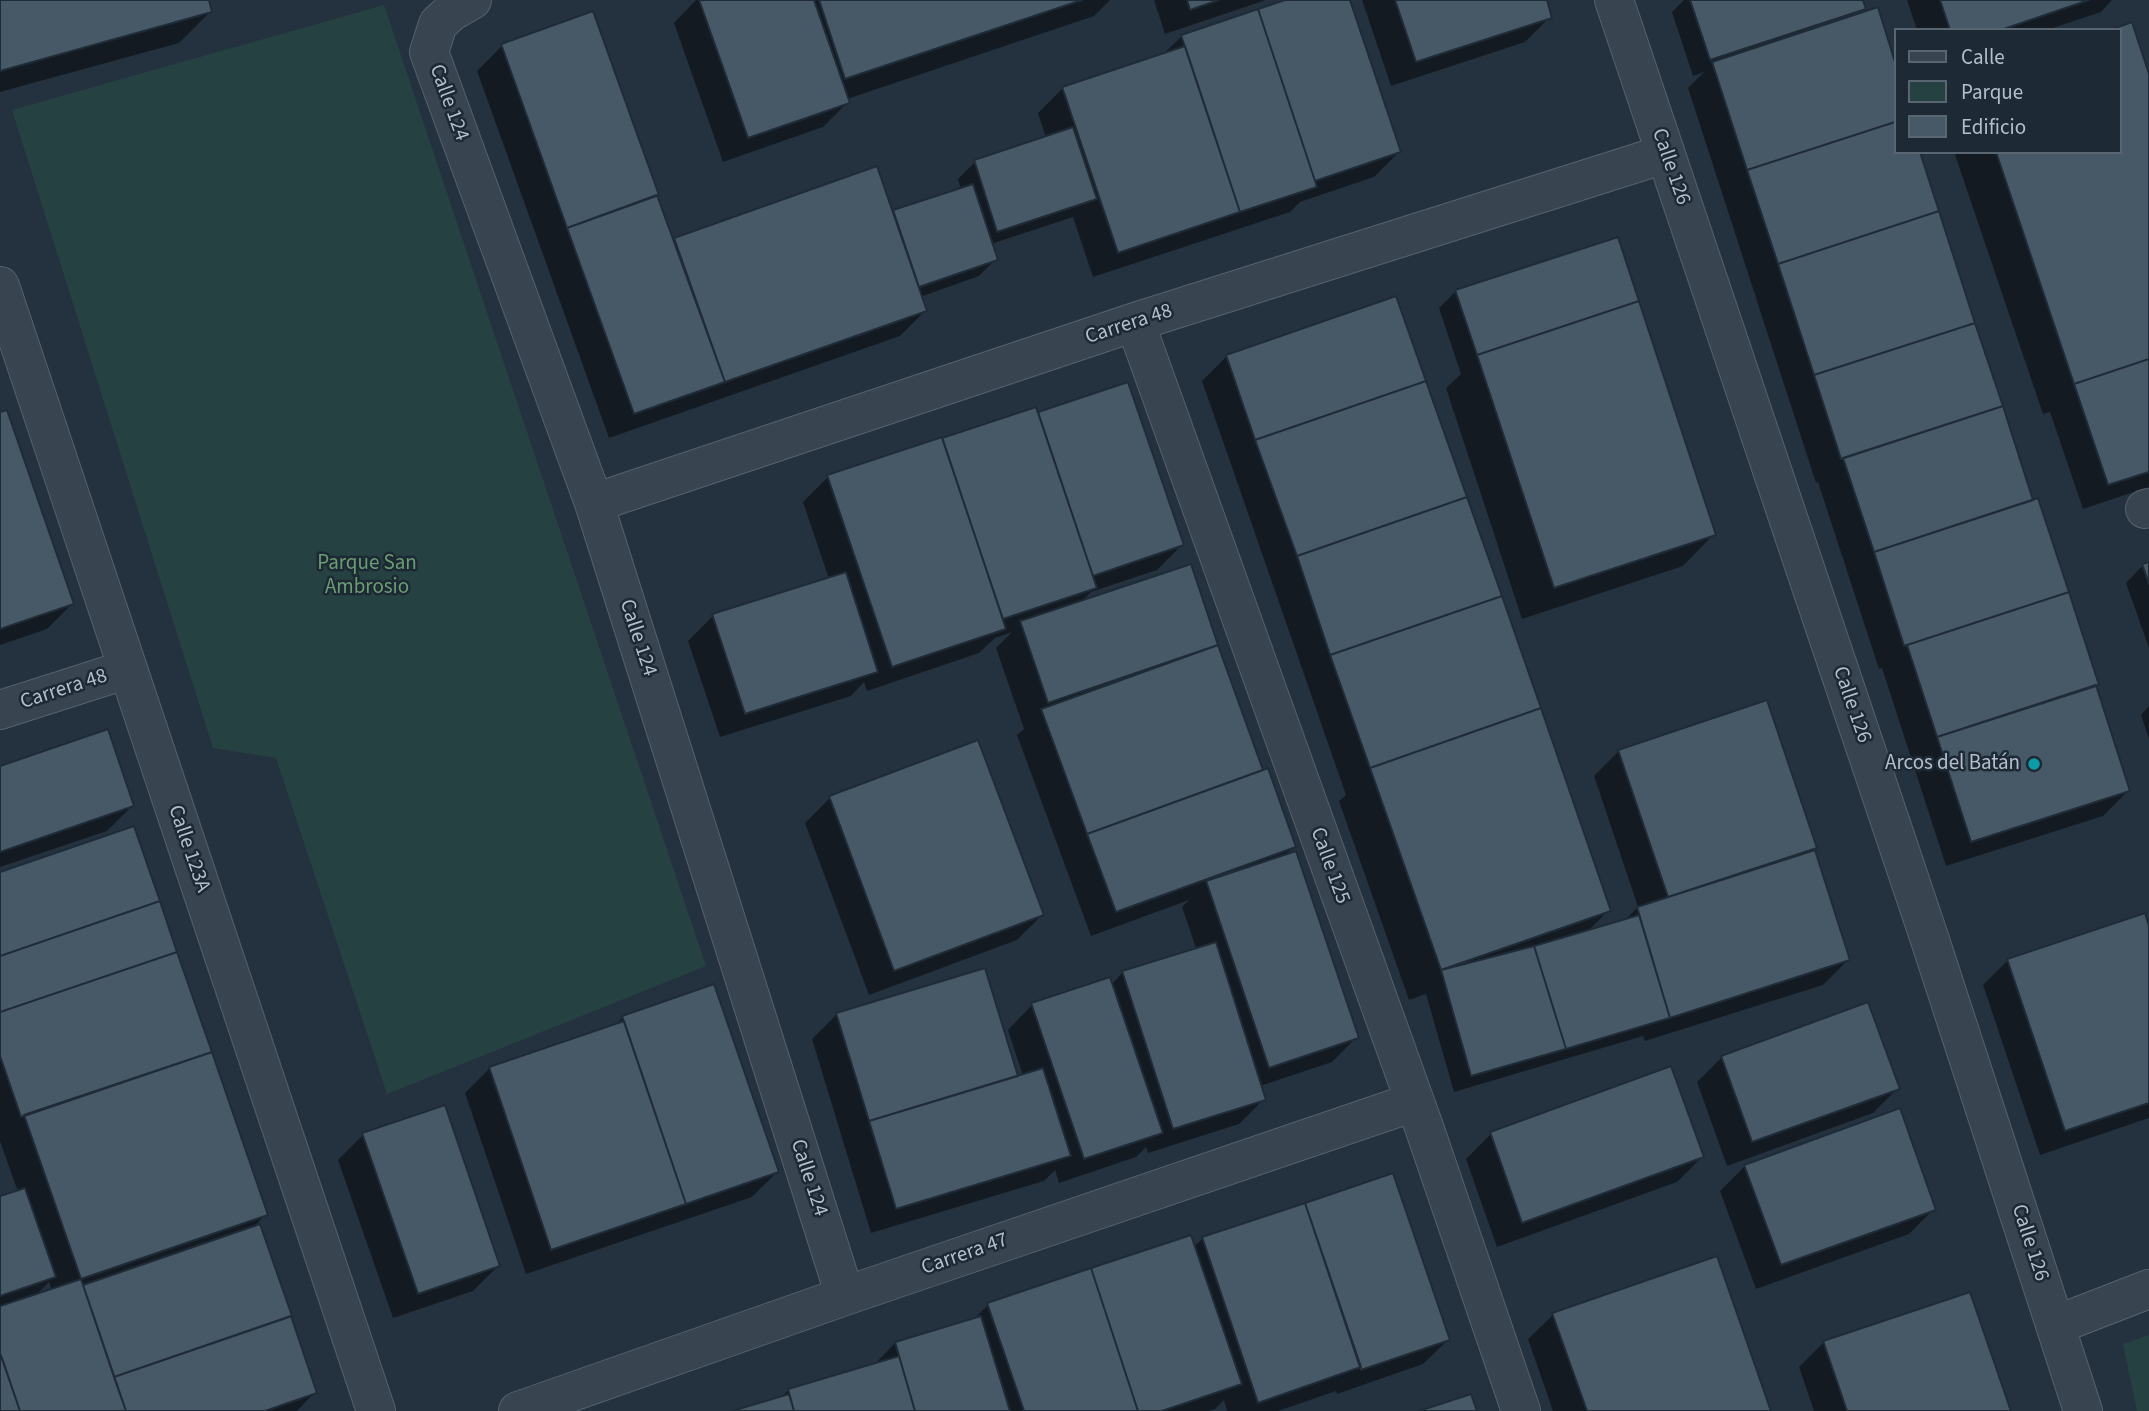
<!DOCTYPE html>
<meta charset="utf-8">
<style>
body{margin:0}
#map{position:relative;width:2149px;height:1411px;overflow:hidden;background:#243240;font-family:"Source Sans 3",sans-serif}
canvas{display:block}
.legend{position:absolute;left:1894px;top:28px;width:228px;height:126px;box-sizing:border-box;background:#1d2935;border:2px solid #596571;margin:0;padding:9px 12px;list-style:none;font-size:21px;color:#b4bfcb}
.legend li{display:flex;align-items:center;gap:14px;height:35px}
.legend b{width:35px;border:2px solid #596571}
</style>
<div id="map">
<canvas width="2149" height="1411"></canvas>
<ul class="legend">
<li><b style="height:9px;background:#384450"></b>Calle</li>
<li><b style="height:19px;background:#264141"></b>Parque</li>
<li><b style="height:19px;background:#475867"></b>Edificio</li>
</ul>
</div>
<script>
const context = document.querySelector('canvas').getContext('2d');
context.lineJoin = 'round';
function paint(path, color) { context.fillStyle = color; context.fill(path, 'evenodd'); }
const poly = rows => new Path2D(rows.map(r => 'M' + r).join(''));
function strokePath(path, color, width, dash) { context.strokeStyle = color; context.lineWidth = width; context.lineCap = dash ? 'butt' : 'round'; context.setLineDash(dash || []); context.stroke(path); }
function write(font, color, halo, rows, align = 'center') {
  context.font = font + ' "Source Sans 3",sans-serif'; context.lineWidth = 5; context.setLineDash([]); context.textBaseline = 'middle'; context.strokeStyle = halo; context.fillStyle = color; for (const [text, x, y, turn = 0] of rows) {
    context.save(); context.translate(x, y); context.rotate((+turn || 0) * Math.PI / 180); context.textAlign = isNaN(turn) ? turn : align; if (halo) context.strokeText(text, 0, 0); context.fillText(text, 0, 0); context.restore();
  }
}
paint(poly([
 [384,5,706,966,387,1094,276,758,213,748,12,110],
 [2149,1335,2149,1411,2137,1411,2123,1344]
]), '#264141');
paint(poly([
 [0,0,207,0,210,12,179,43,0,92],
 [696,0,1110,0,1094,16,847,99,848,102,823,127,723,162,674,23],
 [1154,0,1266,0,1165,34],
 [1290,0,1348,0,1399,152,1374,177,1300,202,1290,212,1093,277,1073,217,991,244,996,259,979,276,920,297,925,311,900,336,609,438,477,71,502,46,671,241,876,169,892,214,894,212,961,189,958,179,975,162,1046,138,1038,113,1063,88,1162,55,1182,36],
 [1362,0,1545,0,1550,17,1525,42,1391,86],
 [1684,0,1861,0,1864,8,1856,17,1877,10,1895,67,1895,152,2032,502,2128,791,2103,816,1946,866,1882,668,1879,669,1818,482,1816,483,1688,88,1704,72,1693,76,1672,12],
 [1907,0,2112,0,2101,12,2047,30,1917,30],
 [2131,25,2149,80,2149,487,2083,509,2050,412,2043,414,1954,152,2119,152],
 [1456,291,1714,534,1683,566,1522,619,1446,388,1461,374,1439,308],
 [1227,356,1609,910,1587,932,1625,920,1638,907,1594,776,1619,751,1815,847,1807,855,1848,960,1823,985,1645,1041,1643,1036,1454,1092,1426,994,1409,1000,1339,801,1346,795,1202,381],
 [1127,384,1182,545,1157,570,1091,592,1080,603,1190,567,1262,772,1294,847,1283,857,1357,1037,1332,1062,1260,1086,1264,1099,1239,1124,1148,1153,1146,1147,1136,1157,1059,1183,1055,1170,1044,1181,871,1233,812,1039,837,1014,1017,1078,1023,1076,1008,1030,1032,1005,1111,985,1123,972,1196,948,1182,907,1189,900,1091,936,1017,735,1024,729,996,648,1012,632,995,638,979,653,867,691,864,682,851,696,720,737,688,641,713,616,829,579,803,502,828,477,1037,415],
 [0,414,72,604,47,629,0,645],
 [2149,563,2149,648,2126,583,2143,565],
 [2149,706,2149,739,2141,715],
 [0,768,132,806,107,831,0,867],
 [830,798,1042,915,1017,940,869,995,805,823],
 [0,874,266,1214,252,1229,315,1392,297,1411,0,1411,0,1198,18,1192,0,1141],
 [49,1282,52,1291,35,1296],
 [2149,932,2149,1118,2040,1155,1983,985,2008,960],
 [623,1017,777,1172,752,1197,526,1274,465,1093,490,1068,614,1026],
 [1722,1057,1898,1088,1873,1113,1727,1166,1697,1082],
 [1491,1134,1702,1157,1677,1182,1497,1247,1466,1159],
 [363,1135,498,1266,473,1291,393,1318,338,1160],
 [1745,1166,1934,1209,1909,1234,1756,1289,1720,1191],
 [1203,1238,1448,1340,1423,1364,1337,1394,1336,1391,1278,1411,1227,1411,1224,1400,1215,1409,1208,1411,738,1411,780,1398,789,1390,873,1366,895,1343,972,1321,988,1305,1193,1248],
 [1553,1315,1769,1411,1553,1411,1528,1339],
 [1824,1342,2008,1411,1814,1411,1799,1367]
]), '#0007');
const building = poly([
 [0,0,209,0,212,12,0,71,0,0],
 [699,0,814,0,850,103,748,138,699,0],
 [819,0,1082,0,845,79,819,0],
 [1187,0,1219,0,1190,10,1187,0],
 [1285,0,1350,0,1401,152,1315,181,1258,9,1285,0],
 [1395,0,1547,0,1552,18,1416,62,1395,0],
 [1690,0,1863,0,1866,9,1710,60,1690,0],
 [1940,0,2089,0,2001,30,1950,30,1940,0],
 [1878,7,1895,62,1895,122,1747,170,1712,62,1878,7],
 [1258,9,1317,187,1240,212,1181,35,1258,9],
 [593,11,659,195,567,228,501,44,593,11],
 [2132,22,2149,74,2149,359,2074,384,1996,152,2119,152,2119,30,2110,30,2132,22],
 [1185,46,1240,212,1118,253,1062,87,1185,46],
 [1895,122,1895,152,1920,152,1939,211,1778,264,1747,170,1895,122],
 [1073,127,1097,199,997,232,974,160,1073,127],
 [877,166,927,311,725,382,674,238,877,166],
 [973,184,998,260,919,287,893,210,973,184],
 [657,195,725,382,634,414,567,228,657,195],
 [1939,211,1975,323,1814,375,1778,264,1939,211],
 [1618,237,1639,301,1477,355,1455,290,1618,237],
 [1396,296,1426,381,1255,440,1226,355,1396,296],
 [1639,301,1716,535,1554,588,1477,355,1639,301],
 [1975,323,2003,406,1841,459,1814,375,1975,323],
 [2149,359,2149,472,2108,485,2074,384,2149,359],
 [1426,381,1467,497,1297,556,1255,440,1426,381],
 [1128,382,1184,545,1093,576,1038,412,1128,382],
 [2003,406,2033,500,1874,552,1843,458,2003,406],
 [1036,407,1097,588,1003,619,942,438,1036,407],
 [7,410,74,604,0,629,0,412,7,410],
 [942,437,1006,629,892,667,827,475,942,437],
 [1467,497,1502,596,1330,655,1297,556,1467,497],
 [2038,498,2069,592,1904,646,1874,552,2038,498],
 [2149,562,2149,584,2142,564,2149,562],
 [1191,564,1218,645,1048,703,1020,621,1191,564],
 [846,572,878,672,745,714,712,614,846,572],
 [2069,592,2099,685,1937,737,1907,645,2069,592],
 [1502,596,1541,708,1370,768,1330,655,1502,596],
 [1218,645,1263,770,1087,834,1041,709,1218,645],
 [2096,685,2130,791,1971,842,1937,737,2096,685],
 [1767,700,1817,848,1668,897,1618,750,1767,700],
 [1541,708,1611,911,1441,970,1370,768,1541,708],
 [108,729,134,806,0,852,0,766,108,729],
 [978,740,1044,915,894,971,829,796,978,740],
 [1268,768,1296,847,1116,912,1087,834,1268,768],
 [134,826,160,901,0,956,0,872,134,826],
 [1815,850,1850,960,1670,1018,1637,907,1815,850],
 [1296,851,1359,1038,1269,1068,1206,881,1296,851],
 [160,901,177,952,0,1012,0,956,160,901],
 [2145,913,2149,926,2149,1103,2065,1131,2007,959,2145,913],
 [1639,915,1670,1018,1566,1049,1534,946,1639,915],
 [1216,942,1266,1100,1173,1129,1122,971,1216,942],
 [1534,946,1566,1049,1471,1076,1441,970,1534,946],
 [177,952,212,1052,21,1117,0,1056,0,1012,177,952],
 [985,968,1018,1076,869,1121,836,1013,985,968],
 [1110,977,1163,1133,1084,1159,1031,1003,1110,977],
 [714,984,779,1172,686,1204,622,1016,714,984],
 [1868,1002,1900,1089,1752,1142,1721,1056,1868,1002],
 [624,1021,686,1204,551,1250,489,1067,624,1021],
 [212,1052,268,1215,81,1279,24,1115,212,1052],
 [1671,1066,1704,1157,1522,1223,1490,1132,1671,1066],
 [1043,1068,1071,1156,896,1209,869,1121,1043,1068],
 [445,1105,500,1266,418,1294,362,1133,445,1105],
 [1900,1108,1936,1210,1781,1265,1744,1165,1900,1108],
 [1393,1173,1450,1340,1361,1370,1305,1203,1393,1173],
 [25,1188,56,1277,0,1296,0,1196,25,1188],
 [1305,1203,1361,1367,1258,1403,1202,1237,1305,1203],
 [260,1224,292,1316,114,1377,83,1285,260,1224],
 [1191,1235,1242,1384,1162,1411,1138,1411,1091,1268,1191,1235],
 [1717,1256,1771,1411,1587,1411,1552,1313,1717,1256],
 [1091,1268,1138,1411,1024,1411,987,1303,1091,1268],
 [81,1279,126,1411,20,1411,0,1353,0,1306,81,1279],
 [1970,1292,2011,1411,1847,1411,1823,1341,1970,1292],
 [291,1316,317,1393,265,1411,126,1411,114,1377,291,1316],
 [981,1316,1010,1411,915,1411,895,1342,981,1316],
 [899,1356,915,1411,794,1411,788,1389,899,1356],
 [2,1358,20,1411,0,1411,0,1359,2,1358],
 [789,1394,794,1411,732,1411,789,1394],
 [1471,1394,1477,1411,1419,1411,1471,1394]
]);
paint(building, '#475867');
strokePath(building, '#1f2b37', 2);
const minor = poly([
 [472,0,451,12,438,24,429,52,594,503,845,1296],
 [1614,0,1930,940,2083,1411],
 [0,286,376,1411],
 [1135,322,1424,1127,1521,1411],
 [594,503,1135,322,1665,154],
 [2145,509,2149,508],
 [0,710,128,669],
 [2056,1325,2149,1289],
 [518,1411,845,1296,1414,1102]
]);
strokePath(minor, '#56626e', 40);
strokePath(minor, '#384450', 38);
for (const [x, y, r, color] of [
 [2034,764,7,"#0f9aa8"]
]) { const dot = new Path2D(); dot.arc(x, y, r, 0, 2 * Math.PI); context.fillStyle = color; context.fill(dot); strokePath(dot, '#1d2935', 2.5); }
write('21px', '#b4bfcb', '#1d2935', [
 ["Calle 124",448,103,70],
 ["Calle 126",1670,167,71],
 ["Carrera 48",1129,325,-18],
 ["Calle 124",637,638,72],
 ["Carrera 48",64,690,-18],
 ["Calle 126",1851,705,71],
 ["Calle 123A",188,849,71],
 ["Calle 125",1329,866,70],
 ["Calle 124",808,1178,72],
 ["Calle 126",2029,1243,72],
 ["Carrera 47",965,1255,-19]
]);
write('21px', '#6a9d71', '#1d2935', [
 ["Parque San",367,564],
 ["Ambrosio",367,588]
]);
write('21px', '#b4bfcb', '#1d2935', [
 ["Arcos del Batán",2020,764]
], 'right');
</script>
